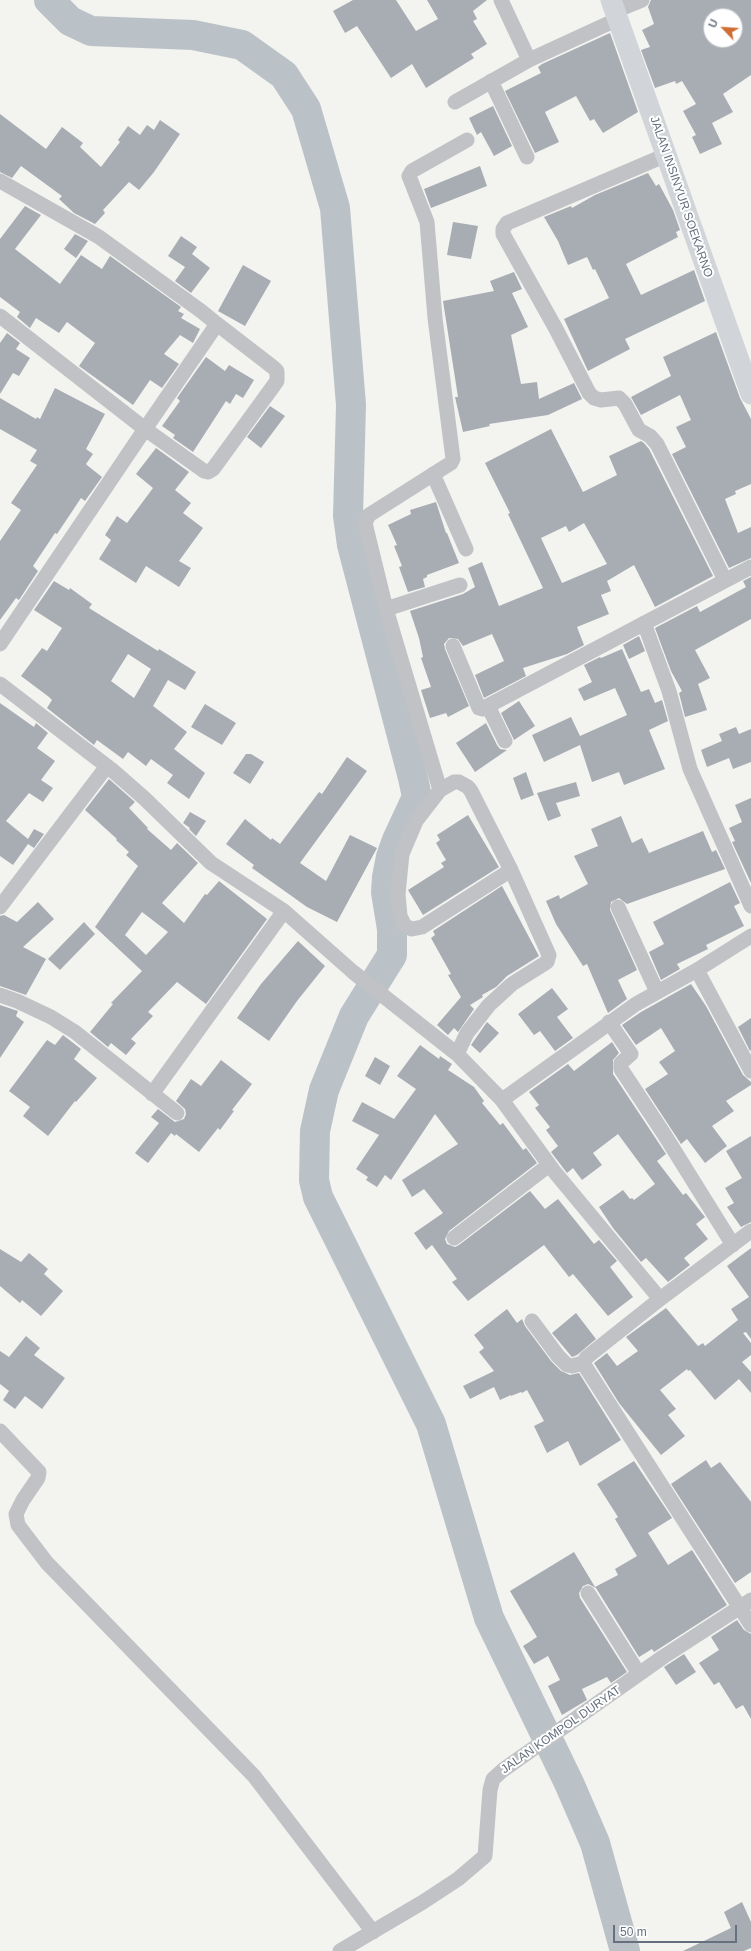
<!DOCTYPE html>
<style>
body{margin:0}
#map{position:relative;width:751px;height:1951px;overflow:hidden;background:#f3f3f0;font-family:Helvetica,sans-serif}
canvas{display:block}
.north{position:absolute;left:703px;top:8px;width:40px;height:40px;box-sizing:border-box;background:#fff;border:1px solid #c2c6cb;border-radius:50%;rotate:295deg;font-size:11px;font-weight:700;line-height:16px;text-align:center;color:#66707e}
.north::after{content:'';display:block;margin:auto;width:14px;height:18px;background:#cf6e34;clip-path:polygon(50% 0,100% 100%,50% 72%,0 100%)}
.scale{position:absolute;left:613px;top:1925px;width:124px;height:18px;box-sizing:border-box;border:2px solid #66707e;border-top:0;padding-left:5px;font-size:12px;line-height:14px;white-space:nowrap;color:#66707e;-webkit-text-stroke:3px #fff;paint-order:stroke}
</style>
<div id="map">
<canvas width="751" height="1951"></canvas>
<div class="north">U</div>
<div class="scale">50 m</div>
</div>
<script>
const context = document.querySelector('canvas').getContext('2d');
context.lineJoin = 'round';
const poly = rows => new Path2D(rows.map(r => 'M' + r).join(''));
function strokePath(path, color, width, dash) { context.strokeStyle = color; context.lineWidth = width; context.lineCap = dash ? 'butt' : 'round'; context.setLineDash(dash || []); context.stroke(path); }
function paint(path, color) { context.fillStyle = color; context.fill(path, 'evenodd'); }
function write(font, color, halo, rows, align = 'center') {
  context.font = font + ' Helvetica,sans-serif'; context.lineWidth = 4; context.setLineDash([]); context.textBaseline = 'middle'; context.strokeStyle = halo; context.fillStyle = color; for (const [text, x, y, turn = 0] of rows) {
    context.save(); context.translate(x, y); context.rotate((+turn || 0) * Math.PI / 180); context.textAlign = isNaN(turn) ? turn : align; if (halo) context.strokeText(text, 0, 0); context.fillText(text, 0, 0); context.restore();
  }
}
strokePath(poly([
 [49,0,70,21,91,31,193,35,242,45,284,75,306,109,335,208,351,405,348,516,352,545,413,778,417,797,397,840,391,857,387,877,386,892,392,929,392,955,354,1016,324,1090,315,1131,314,1180,318,1197,431,1424,489,1618,569,1783,595,1843,625,1951]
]), '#bbc2c7', 30);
paint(poly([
 [353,0,396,0,416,31,438,19,427,0,487,0,473,11,477,19,473,21,487,44,471,54,474,58,426,88,412,64,391,78,357,26,345,33,333,11],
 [651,0,751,0,751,75,723,94,733,112,712,123,722,144,700,154,692,137,696,135,683,111,696,104,682,81,676,84,675,81,655,88,641,50,650,47,642,30,654,24,648,7],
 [711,16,735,16,735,40,711,40],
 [610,33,638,112,603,133,594,119,590,121,576,96,545,112,559,142,535,153,505,91,541,73,538,67,542,64],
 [493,106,512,146,494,156,481,132,477,135,469,118],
 [0,114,46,149,62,127,83,143,80,147,101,167,120,142,118,140,128,126,140,135,147,125,154,130,160,120,180,134,154,172,139,190,129,182,103,210,105,213,95,224,74,213,59,199,62,196,21,166,12,178,0,172],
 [480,166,487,186,431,208,424,189],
 [648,173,656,186,659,184,673,210,680,230,676,232,678,237,626,264,641,295,694,270,705,301,625,339,630,349,588,371,564,319,609,298,595,269,593,270,587,257,568,265,558,241,544,217,571,206,572,208,595,195],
 [25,206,41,215,15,249,60,284,81,255,102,269,110,256,181,307,178,311,184,314,181,318,200,329,193,343,180,335,164,354,179,364,162,388,150,380,133,405,79,366,95,343,67,322,59,333,36,318,30,328,17,317,20,312,0,297,0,239],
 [453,222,478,226,471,259,447,255],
 [75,234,88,241,76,258,64,249],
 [181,236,197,247,192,254,210,268,191,293,175,281,185,267,168,256],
 [243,265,271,281,245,326,218,311],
 [514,272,522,289,512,293,528,327,511,335,521,384,537,382,539,399,574,383,582,399,548,415,489,424,490,426,463,432,455,397,458,397,443,301,494,291,490,281],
 [716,332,740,398,751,419,751,484,735,491,736,494,725,499,738,533,751,527,751,558,729,568,672,454,686,447,676,427,691,420,680,395,641,415,631,397,671,376,663,357],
 [7,333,20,343,16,349,30,358,19,376,13,373,0,394,0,343],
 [206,357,225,371,229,365,254,380,243,398,236,394,230,404,226,401,193,452,173,438,175,435,162,426,180,401,177,398],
 [55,388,105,414,86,449,93,454,86,464,88,466,102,477,85,501,81,498,57,534,55,533,33,566,38,571,19,600,16,598,0,620,0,541,21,510,11,503,37,465,30,461,37,450,0,429,0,398,36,419,37,417,40,419],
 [270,406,285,416,261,448,247,437],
 [551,429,583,492,617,475,609,456,641,441,644,443,649,449,713,576,655,607,634,565,607,581,611,591,601,595,609,614,577,627,584,645,567,654,523,668,526,676,484,698,475,675,504,661,492,634,463,646,458,639,449,638,444,644,445,649,469,706,448,717,446,713,430,718,421,690,431,687,421,658,423,657,419,638,410,611,463,594,475,587,468,568,482,562,499,606,543,588,508,514,510,513,485,463],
 [584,523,607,564,562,583,541,538,566,526,569,532],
 [156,448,189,472,175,490,191,503,183,513,203,528,179,561,191,568,179,587,146,566,136,583,99,559,111,540,105,535,117,516,127,523,153,488,136,474],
 [436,502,446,533,447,533,459,563,427,575,427,577,423,579,425,587,408,592,399,567,402,566,394,546,397,545,388,525,411,514,410,510],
 [751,577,751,619,695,650,710,678,698,684,707,710,685,717,679,693,682,691,671,671,655,628,697,606,700,612,746,587,743,581],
 [54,581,69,590,70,588,92,604,89,608,158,651,159,649,196,672,185,690,168,680,153,706,187,732,174,749,205,773,189,799,167,783,173,775,151,759,146,766,128,752,123,759,97,740,94,745,47,708,52,700,49,697,21,676,42,648,47,651,62,628,34,610],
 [128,654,151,669,134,698,111,681],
 [639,636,645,651,629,659,623,645],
 [622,649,641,692,649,689,655,703,662,700,668,721,649,730,665,769,624,785,619,772,592,782,580,745,544,762,532,735,571,717,580,736,627,715,615,688,584,701,578,689,592,682,584,665,600,657,601,658],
 [519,701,535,726,514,740,501,713],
 [0,703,34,727,36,723,48,733,37,748,55,761,41,780,53,788,43,802,29,793,6,821,28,839,34,829,44,834,34,848,28,844,13,865,0,856],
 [205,704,236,723,222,745,191,727],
 [486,723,497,745,500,749,507,750,475,772,456,743],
 [736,727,739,734,751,729,751,762,733,769,729,758,707,767,701,750,722,741,719,734],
 [246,754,251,754,264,762,250,784,233,773],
 [347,757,367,771,300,863,326,881,350,835,377,848,337,922,307,907,286,892,252,868,254,865,226,844,245,819,271,840,272,838,280,844,319,792,322,794],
 [526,772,534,795,521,800,513,778],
 [109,779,135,802,129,808,148,828,147,829,171,850,177,843,198,863,162,903,184,923,205,894,207,895,219,881,267,919,206,1004,177,982,148,1012,153,1016,131,1039,136,1043,126,1055,111,1043,108,1047,90,1032,113,1004,111,1003,142,971,95,927,138,866,126,855,129,852,116,840,117,839,85,810],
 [142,912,168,932,146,955,125,935],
 [576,782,580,796,556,803,561,816,548,821,537,793],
 [751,798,751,883,732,842,735,841,729,828,742,822,735,805],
 [190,812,206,821,196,836,189,829,190,828,183,823],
 [468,815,499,867,423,915,408,890,444,867,441,863,446,860,436,843,440,840,437,835],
 [621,816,632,843,642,838,649,853,703,831,712,852,716,850,725,869,627,904,619,898,611,902,610,910,637,970,618,980,627,999,608,1013,587,964,583,966,556,924,546,901,559,895,560,899,588,884,574,856,598,846,591,829],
 [730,882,740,903,734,906,744,926,706,945,708,949,677,964,680,969,661,980,649,952,664,944,653,922],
 [502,886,539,956,507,976,496,987,482,995,483,997,470,1005,474,1009,458,1032,454,1028,448,1035,437,1025,461,997,448,975,451,974,431,938,435,935,433,931],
 [38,902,54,919,23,947,46,959,26,995,0,986,0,916,4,915,17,922],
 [84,922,95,934,60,970,48,959],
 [298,941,325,966,297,1001,269,1041,237,1018,261,984],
 [691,984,706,1006,743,1075,751,1082,751,1085,726,1101,734,1111,712,1126,727,1146,705,1163,687,1139,681,1144,645,1089,668,1074,659,1062,675,1051,661,1028,636,1045,622,1025,641,1012],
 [552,988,568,1009,557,1017,573,1038,555,1051,540,1031,534,1035,518,1014],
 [0,1005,18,1011,16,1016,24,1022,0,1058],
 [751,1018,751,1050,750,1051,738,1027],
 [487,1022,499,1033,480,1053,471,1045],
 [63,1035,81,1049,74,1059,97,1078,76,1102,75,1101,48,1136,23,1116,30,1107,9,1091,47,1040,55,1045],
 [612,1042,619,1053,613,1060,613,1074,666,1154,657,1161,683,1195,686,1193,705,1217,696,1224,708,1239,684,1258,690,1265,668,1282,646,1258,641,1262,613,1228,599,1207,623,1190,630,1199,632,1198,634,1200,655,1184,618,1134,593,1153,602,1165,582,1180,573,1168,567,1173,551,1152,558,1146,546,1130,550,1127,535,1108,539,1105,529,1092,568,1064,574,1071],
 [420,1045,439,1059,440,1056,452,1064,448,1070,474,1087,484,1101,482,1103,500,1125,503,1123,523,1150,526,1148,537,1163,449,1231,445,1239,447,1244,455,1247,459,1245,530,1191,545,1209,558,1199,594,1244,599,1240,617,1261,610,1267,633,1297,608,1316,573,1274,569,1277,544,1245,468,1301,452,1282,457,1279,432,1245,426,1250,414,1233,443,1213,424,1189,412,1197,402,1180,458,1144,435,1114,391,1180,385,1175,377,1187,366,1180,368,1177,356,1169,379,1135,352,1121,362,1102,394,1119,416,1089,397,1076],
 [375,1057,390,1066,380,1085,365,1076],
 [221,1060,252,1084,232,1110,234,1111,220,1130,218,1128,199,1152,176,1134,175,1136,171,1133,148,1163,135,1153,159,1123,151,1117,158,1109,175,1122,184,1119,186,1114,185,1109,176,1101,191,1079,201,1086],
 [751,1136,751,1222,741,1227,727,1207,734,1203,725,1188,742,1178,726,1151],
 [751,1248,751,1339,746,1332,743,1333,751,1343,751,1355,742,1362,751,1372,751,1393,739,1379,715,1400,690,1370,688,1371,687,1369,660,1390,676,1409,668,1415,685,1436,661,1455,619,1403,594,1363,607,1353,617,1366,638,1351,626,1337,666,1308,698,1346,703,1343,705,1346,738,1320,731,1309,749,1297,727,1266],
 [0,1249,21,1262,29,1253,48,1269,44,1274,63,1291,41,1316,22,1300,20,1303,0,1286],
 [507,1309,517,1323,522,1319,525,1326,551,1361,561,1371,570,1375,579,1373,621,1440,580,1466,568,1441,547,1453,534,1426,544,1421,527,1390,522,1393,521,1392,511,1396,511,1395,500,1400,494,1387,470,1399,463,1386,494,1371,479,1352,484,1348,474,1335],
 [576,1313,596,1339,577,1355,572,1357,552,1333],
 [26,1336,40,1348,34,1355,65,1378,42,1409,25,1396,15,1409,3,1400,9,1391,0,1384,0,1351,9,1357],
 [706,1460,711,1468,720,1462,751,1502,751,1572,735,1583,671,1484],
 [634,1461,672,1518,648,1533,668,1565,692,1550,727,1605,654,1652,652,1649,639,1657,596,1588,588,1584,583,1586,579,1593,580,1598,627,1672,611,1683,607,1677,582,1689,587,1700,562,1715,548,1686,560,1680,548,1656,534,1664,523,1646,537,1637,510,1591,574,1552,595,1587,618,1575,615,1569,637,1556,615,1519,618,1517,597,1484],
 [737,1620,744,1630,751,1634,751,1719,743,1705,736,1709,719,1682,714,1685,699,1663,719,1650,711,1637],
 [684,1654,696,1672,676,1685,664,1667],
 [742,1902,751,1922,751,1948,744,1951,683,1951,731,1928,724,1912]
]), '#a8adb3');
strokePath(poly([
 [501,0,529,60],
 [615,11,642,0],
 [491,81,527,157],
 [455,102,529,60,618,19],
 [666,155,507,223,503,229,503,234,556,329,589,393,594,398,601,400,619,398,625,404,639,430,650,436,657,444,725,580],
 [0,181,99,237,201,311,217,324,274,368,277,371,277,381,213,469,208,472,204,471,145,429,217,324],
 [0,316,145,429,0,644],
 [433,474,466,549],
 [386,609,460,585],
 [644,623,669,691,690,769,751,906],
 [453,646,479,708,482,709,751,567],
 [0,684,112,770,144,798,211,863,284,911,353,972,457,1054,502,1100,553,1170,660,1299],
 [488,706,505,741],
 [440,790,416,821,402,854,398,894,400,916,405,926,412,929,422,927,511,870],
 [0,907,107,766],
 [618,907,657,992],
 [697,970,751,1071],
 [0,995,17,1001,51,1017,75,1032,177,1113],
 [609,1022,631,1054,621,1063,621,1069,664,1134,733,1245],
 [457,1054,467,1033,489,1005,512,984,547,962,549,955,511,870,471,791,468,787,459,782,454,782,440,790,386,609,365,523,369,515,451,463,453,459,435,318,427,222,409,176,412,171,467,140],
 [152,1094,284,911],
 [502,1100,636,1004,697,970,751,936],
 [751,1231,660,1299,587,1357,583,1363,751,1625],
 [454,1238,549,1165],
 [532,1321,558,1356,567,1365,572,1366,583,1363],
 [0,1431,39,1472,38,1478,23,1500,16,1514,18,1525,47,1563,254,1776,373,1932],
 [588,1593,639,1674],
 [340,1951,423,1902,458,1879,485,1856,490,1790,493,1779,503,1770,663,1657,751,1600]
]), '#c0c2c5', 15);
strokePath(poly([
 [611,0,751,394]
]), '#d1d5d9', 21);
write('12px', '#66707e', '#fff', [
 ["JALAN INSINYUR SOEKARNO",681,197,71],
 ["JALAN KOMPOL DURYAT",561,1730,-35]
]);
</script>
